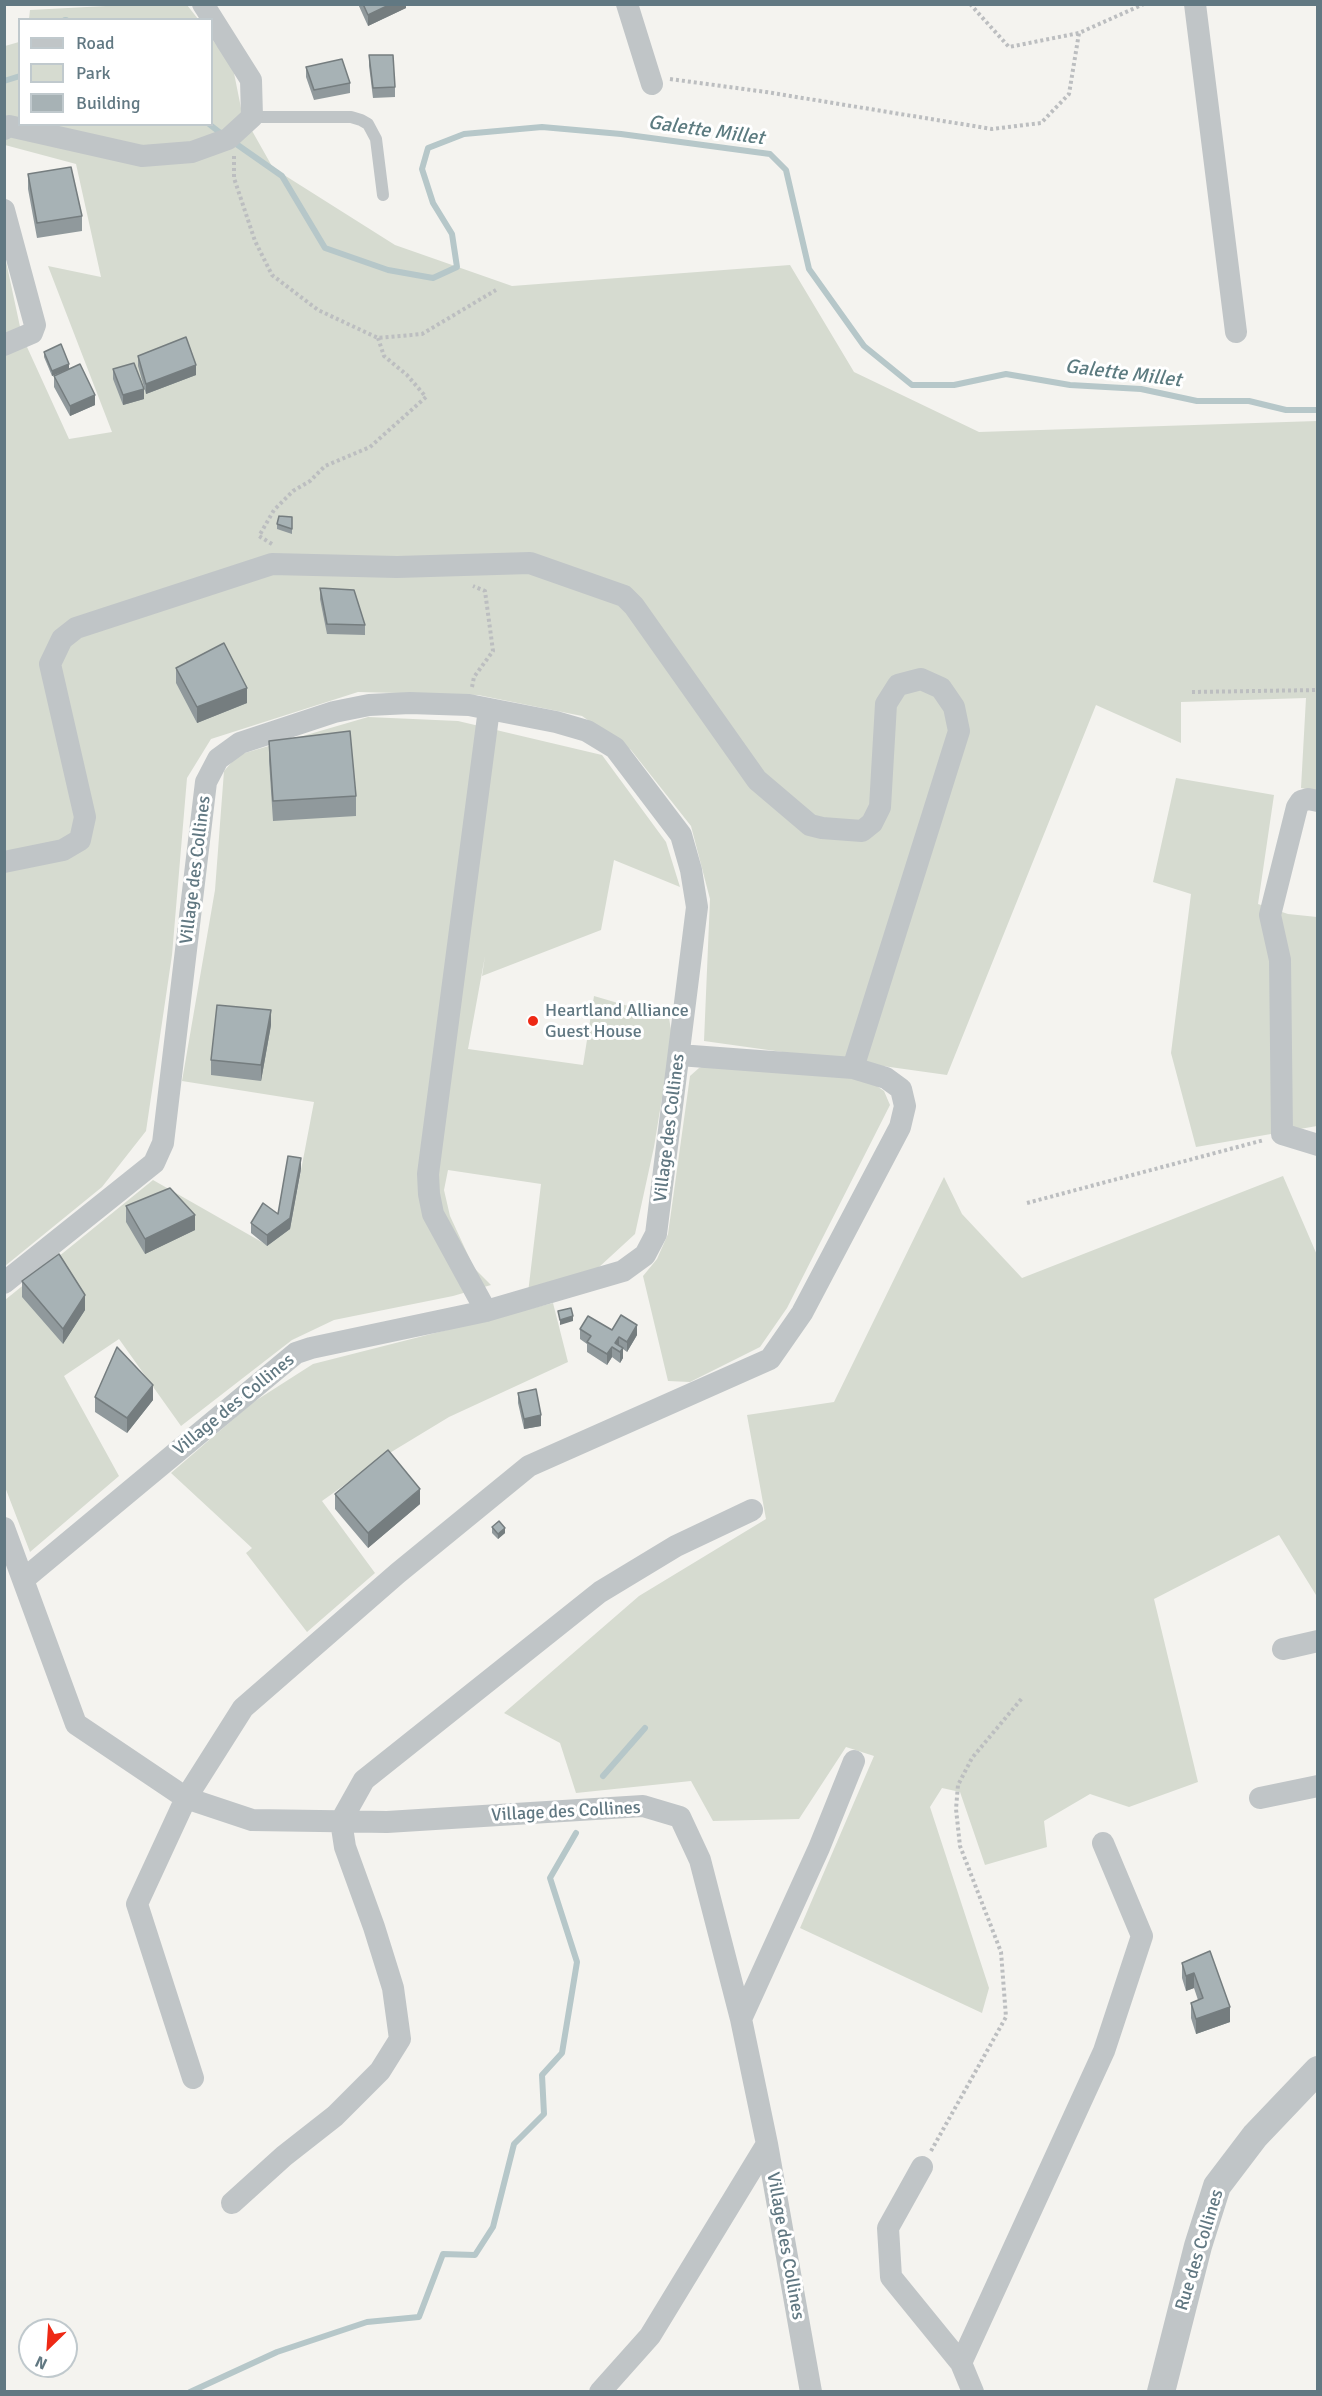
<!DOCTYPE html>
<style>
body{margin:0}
#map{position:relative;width:1322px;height:2396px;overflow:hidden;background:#f4f3ef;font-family:Signika,sans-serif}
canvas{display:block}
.frame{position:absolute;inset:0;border:6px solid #617882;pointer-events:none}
.legend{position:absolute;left:18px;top:18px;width:195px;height:108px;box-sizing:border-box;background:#fff;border:2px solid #c0c9cd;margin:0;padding:8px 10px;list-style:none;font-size:18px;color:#617882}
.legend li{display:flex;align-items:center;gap:12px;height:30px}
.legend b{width:30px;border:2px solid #c0c9cd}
.north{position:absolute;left:18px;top:2318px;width:60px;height:60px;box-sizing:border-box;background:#fff;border:2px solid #c0c9cd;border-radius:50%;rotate:205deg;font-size:16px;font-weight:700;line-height:24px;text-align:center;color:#617882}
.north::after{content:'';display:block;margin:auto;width:21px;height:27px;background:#ee2915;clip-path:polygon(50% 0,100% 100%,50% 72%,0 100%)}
</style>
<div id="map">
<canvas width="1322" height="2396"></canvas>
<div class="frame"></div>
<ul class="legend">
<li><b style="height:8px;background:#c0c5c7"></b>Road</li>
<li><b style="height:16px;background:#d6dbd0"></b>Park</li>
<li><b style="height:16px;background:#a7b2b5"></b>Building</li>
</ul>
<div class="north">N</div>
</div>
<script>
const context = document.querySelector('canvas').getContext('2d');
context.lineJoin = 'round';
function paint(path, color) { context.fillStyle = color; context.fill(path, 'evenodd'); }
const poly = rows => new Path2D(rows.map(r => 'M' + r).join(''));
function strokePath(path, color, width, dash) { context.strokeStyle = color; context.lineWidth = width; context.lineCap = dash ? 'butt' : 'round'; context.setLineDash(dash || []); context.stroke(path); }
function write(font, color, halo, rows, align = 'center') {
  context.font = font + ' Signika,sans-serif'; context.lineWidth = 6; context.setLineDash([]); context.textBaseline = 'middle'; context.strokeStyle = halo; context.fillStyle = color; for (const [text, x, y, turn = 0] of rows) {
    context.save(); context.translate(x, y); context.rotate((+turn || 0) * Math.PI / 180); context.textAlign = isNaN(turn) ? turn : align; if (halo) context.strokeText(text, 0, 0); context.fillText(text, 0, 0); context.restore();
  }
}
paint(poly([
 [144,4,187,5,198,19,29,19,30,10],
 [212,39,233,68,242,113,273,168,395,245,512,286,790,265,854,372,979,432,1317,421,1317,791,1301,788,1306,698,1181,702,1181,743,1096,705,947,1075,704,1041,710,899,691,826,631,750,582,716,478,695,358,692,211,739,187,778,172,955,146,1131,102,1187,5,1266,4,252,22,336,69,439,112,432,48,266,101,277,76,164,5,145,5,46,19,42,20,124,212,124],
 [368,717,458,721,602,755,666,842,680,887,614,860,601,930,482,976,485,956,468,1049,583,1065,594,996,669,1018,672,1036,654,1147,635,1234,598,1268,528,1293,541,1184,448,1170,444,1190,450,1216,474,1268,491,1285,453,1296,334,1320,292,1340,181,1426,119,1339,64,1376,119,1476,30,1552,5,1487,5,1300,153,1180,267,1245,290,1228,314,1102,182,1081,215,890,224,771,238,755],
 [1176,778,1274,795,1258,904,1288,914,1317,917,1317,1126,1196,1147,1171,1053,1191,894,1153,882],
 [714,1063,868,1080,884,1091,890,1105,787,1308,760,1347,690,1382,668,1381,643,1276,657,1259,668,1234,690,1076,699,1068],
 [1283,1176,1317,1255,1317,1594,1316,1595,1279,1535,1154,1599,1198,1782,1129,1807,1090,1794,1044,1821,1047,1847,985,1865,960,1792,942,1788,930,1807,989,1988,982,2013,800,1928,874,1756,846,1747,799,1819,713,1821,691,1781,576,1793,560,1743,504,1713,639,1596,766,1519,747,1415,834,1402,944,1177,962,1214,1022,1278],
 [553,1303,568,1362,449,1417,388,1454,322,1501,375,1573,307,1632,246,1553,252,1548,171,1473,252,1403,313,1364]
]), '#d6dbd0');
strokePath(poly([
 [65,20,66,20],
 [4,81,20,76],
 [209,124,223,135],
 [232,141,282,176,325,248,388,270,433,278,457,267,452,234,433,203,422,169,428,148,464,134,542,127,621,134,770,154,786,170,809,269,864,346,912,385,954,385,1006,374,1070,385,1141,389,1197,401,1249,401,1286,410,1318,410],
 [603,1776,645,1728],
 [190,2392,277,2352,367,2322,419,2317,443,2254,475,2255,493,2227,514,2144,544,2114,542,2075,562,2053,577,1962,550,1878,576,1833]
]), '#b6c7c9', 6);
strokePath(poly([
 [970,4,1009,47,1079,33],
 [670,79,766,92,992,129,1041,123,1069,94,1079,33,1144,4],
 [234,156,234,178,255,241,272,275,318,310,378,338,422,334,496,290],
 [272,544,259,536,274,510,293,491,310,481,325,466,370,447,426,397,407,375,384,356,378,338],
 [472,687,474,677,493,651,485,591,473,586],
 [1192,692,1318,690],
 [1027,1203,1264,1140],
 [931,2151,1006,2017,1001,1952,960,1846,956,1809,958,1785,972,1758,1023,1697]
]), '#bcbec0', 4, [3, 3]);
strokePath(poly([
 [252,117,351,117,361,120,368,124,376,139,383,195]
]), '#c0c5c7', 12);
strokePath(poly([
 [627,4,652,84],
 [1195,4,1236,332],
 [4,129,9,126,142,156,192,152,228,139,252,117,251,80,203,4],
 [4,210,35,325,32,333,4,345],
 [1318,801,1308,799,1301,801,1297,807,1270,915,1280,960,1282,1134,1318,1145],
 [4,862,63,850,80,840,85,817,50,664,62,639,76,628,272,564,397,567,530,563,624,596,634,606,757,780,810,825,822,828,862,831,872,823,880,807,886,704,898,685,921,679,941,688,954,707,959,731,853,1068],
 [4,1283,154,1163,163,1143,206,782,218,759,240,743,334,712,369,705,410,703,469,705,556,722,587,731,615,748,681,835,691,870,697,907,656,1234,645,1255,623,1271,486,1311,311,1348,296,1353,24,1579],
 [486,1311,433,1214,429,1194,428,1174,489,709],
 [4,1528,76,1724,186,1798,252,1820,387,1822,643,1806,680,1817,700,1860,741,2019,767,2144,811,2392],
 [1283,1649,1318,1641],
 [1260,1798,1318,1786],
 [741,2019,819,1848,854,1761],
 [193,2078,137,1904,186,1798,243,1708,398,1573,529,1466,770,1359,802,1313,900,1127,905,1106,901,1089,886,1078,853,1068,679,1055],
 [922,2167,888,2228,891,2277,961,2363,973,2392],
 [232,2203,284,2156,335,2116,380,2071,400,2039,393,1988,374,1927,345,1847,341,1821,364,1780,600,1592,676,1546,752,1510],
 [961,2363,1104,2051,1142,1936,1103,1843],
 [600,2392,650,2336,767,2144]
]), '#c0c5c7', 22);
strokePath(poly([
 [1161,2392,1198,2246,1217,2186,1255,2136,1318,2070]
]), '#c0c5c7', 28);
paint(poly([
 [358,4,406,4,406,8,368,26],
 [369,55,395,87,395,97,373,98,369,66],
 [306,67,350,83,350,93,314,100,306,77],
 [28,174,82,216,82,231,37,238,28,189],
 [44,352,69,369,52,376,44,357],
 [138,356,196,375,146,394,138,366],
 [113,369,144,399,123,405,113,379],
 [54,376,95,405,70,416,54,387],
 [277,524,292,529,292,534,277,529],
 [320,588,365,625,365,635,327,634,320,599],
 [176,668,247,703,197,723,176,683],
 [269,741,356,796,356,816,273,821,269,761],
 [271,1025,261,1081,211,1075,211,1060],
 [301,1169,290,1229,267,1246,251,1233,251,1223,278,1214],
 [126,1206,195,1230,145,1254,126,1222],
 [22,1281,85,1310,63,1344,22,1297],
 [580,1329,612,1330,637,1335,627,1352,623,1349,623,1358,620,1363,612,1357,607,1365,587,1352,587,1344,580,1339],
 [518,1393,541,1426,524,1429,518,1403],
 [95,1397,153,1400,127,1433,95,1412],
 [335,1494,420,1504,368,1548,335,1509],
 [492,1527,505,1533,498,1539,492,1533],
 [1210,1951,1230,2022,1196,2034,1191,2018,1191,2003,1198,2000,1194,1988,1186,1991,1182,1978,1182,1963]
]), '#90999c');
paint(poly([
 [391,4,406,4,406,8,368,26,368,15],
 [69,364,69,369,52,376,52,371],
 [196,365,196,375,146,394,146,384],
 [144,389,144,399,123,405,123,395],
 [95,395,95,405,70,416,70,406],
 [247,688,247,703,197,723,197,707],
 [271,1010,271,1025,261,1081,261,1065],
 [301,1158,301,1169,290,1229,267,1246,267,1235,290,1218],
 [195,1215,195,1230,145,1254,145,1239],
 [85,1295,85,1310,63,1344,63,1329],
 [573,1316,573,1321,560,1325,560,1320],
 [637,1325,637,1335,627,1352,627,1342],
 [619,1337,619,1347,615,1343],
 [612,1347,612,1357,607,1365,607,1354],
 [623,1348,623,1358,620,1363,620,1352],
 [153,1385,153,1400,127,1433,127,1418],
 [541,1415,541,1426,524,1429,524,1419],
 [420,1489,420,1504,368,1548,368,1533],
 [505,1528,505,1533,498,1539,498,1534],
 [1194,1973,1194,1988,1186,1991,1186,1976],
 [1230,2007,1230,2022,1196,2034,1196,2019]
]), '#757d7f');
const building = poly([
 [363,4,391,4,368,15,363,4],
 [369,55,393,55,395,87,373,88,369,55],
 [342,59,350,83,314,90,306,67,342,59],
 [71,167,82,216,37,223,28,174,71,167],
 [186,337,196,365,146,384,138,356,186,337],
 [61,344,69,364,52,371,44,352,61,344],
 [134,363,144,389,123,395,113,369,134,363],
 [80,364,95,395,70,406,54,376,80,364],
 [279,516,292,517,292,529,277,524,279,516],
 [320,588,354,590,365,625,327,624,320,588],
 [224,643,247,688,197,707,176,668,224,643],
 [350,731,356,796,273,801,269,741,350,731],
 [217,1005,271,1010,261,1065,211,1060,217,1005],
 [288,1156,301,1158,290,1218,267,1235,251,1223,263,1203,278,1214,288,1156],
 [170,1188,195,1215,145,1239,126,1206,170,1188],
 [59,1254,85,1295,63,1329,22,1281,59,1254],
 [571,1308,573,1316,560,1320,558,1311,571,1308],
 [621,1315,637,1325,627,1342,619,1337,615,1343,623,1348,620,1352,612,1347,607,1354,587,1342,591,1336,580,1329,588,1316,612,1330,621,1315],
 [117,1347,153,1385,127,1418,95,1397,117,1347],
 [536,1389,541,1415,524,1419,518,1393,536,1389],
 [388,1450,420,1489,368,1533,335,1494,388,1450],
 [499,1521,505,1528,498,1534,492,1527,499,1521],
 [1210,1951,1230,2007,1196,2019,1191,2003,1203,1998,1194,1973,1186,1976,1182,1963,1210,1951]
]);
paint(building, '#a7b2b5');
strokePath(building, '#757d7f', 1.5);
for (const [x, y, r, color] of [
 [533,1021,6,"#ee2915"]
]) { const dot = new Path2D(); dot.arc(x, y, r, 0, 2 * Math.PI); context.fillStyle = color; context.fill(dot); strokePath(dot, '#fff', 2); }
write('18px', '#617882', '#fff', [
 ["Village des Collines",196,870,-83],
 ["Village des Collines",670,1128,-83],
 ["Village des Collines",234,1405,-39],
 ["Village des Collines",566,1812,-3],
 ["Village des Collines",785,2246,80],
 ["Rue des Collines",1200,2250,-73]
]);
write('18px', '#617882', '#fff', [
 ["Heartland Alliance",545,1011],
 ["Guest House",545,1032]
], 'left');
write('italic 20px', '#5c7b80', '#fff', [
 ["Galette Millet",706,131,8],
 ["Galette Millet",1123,374,7]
]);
</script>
